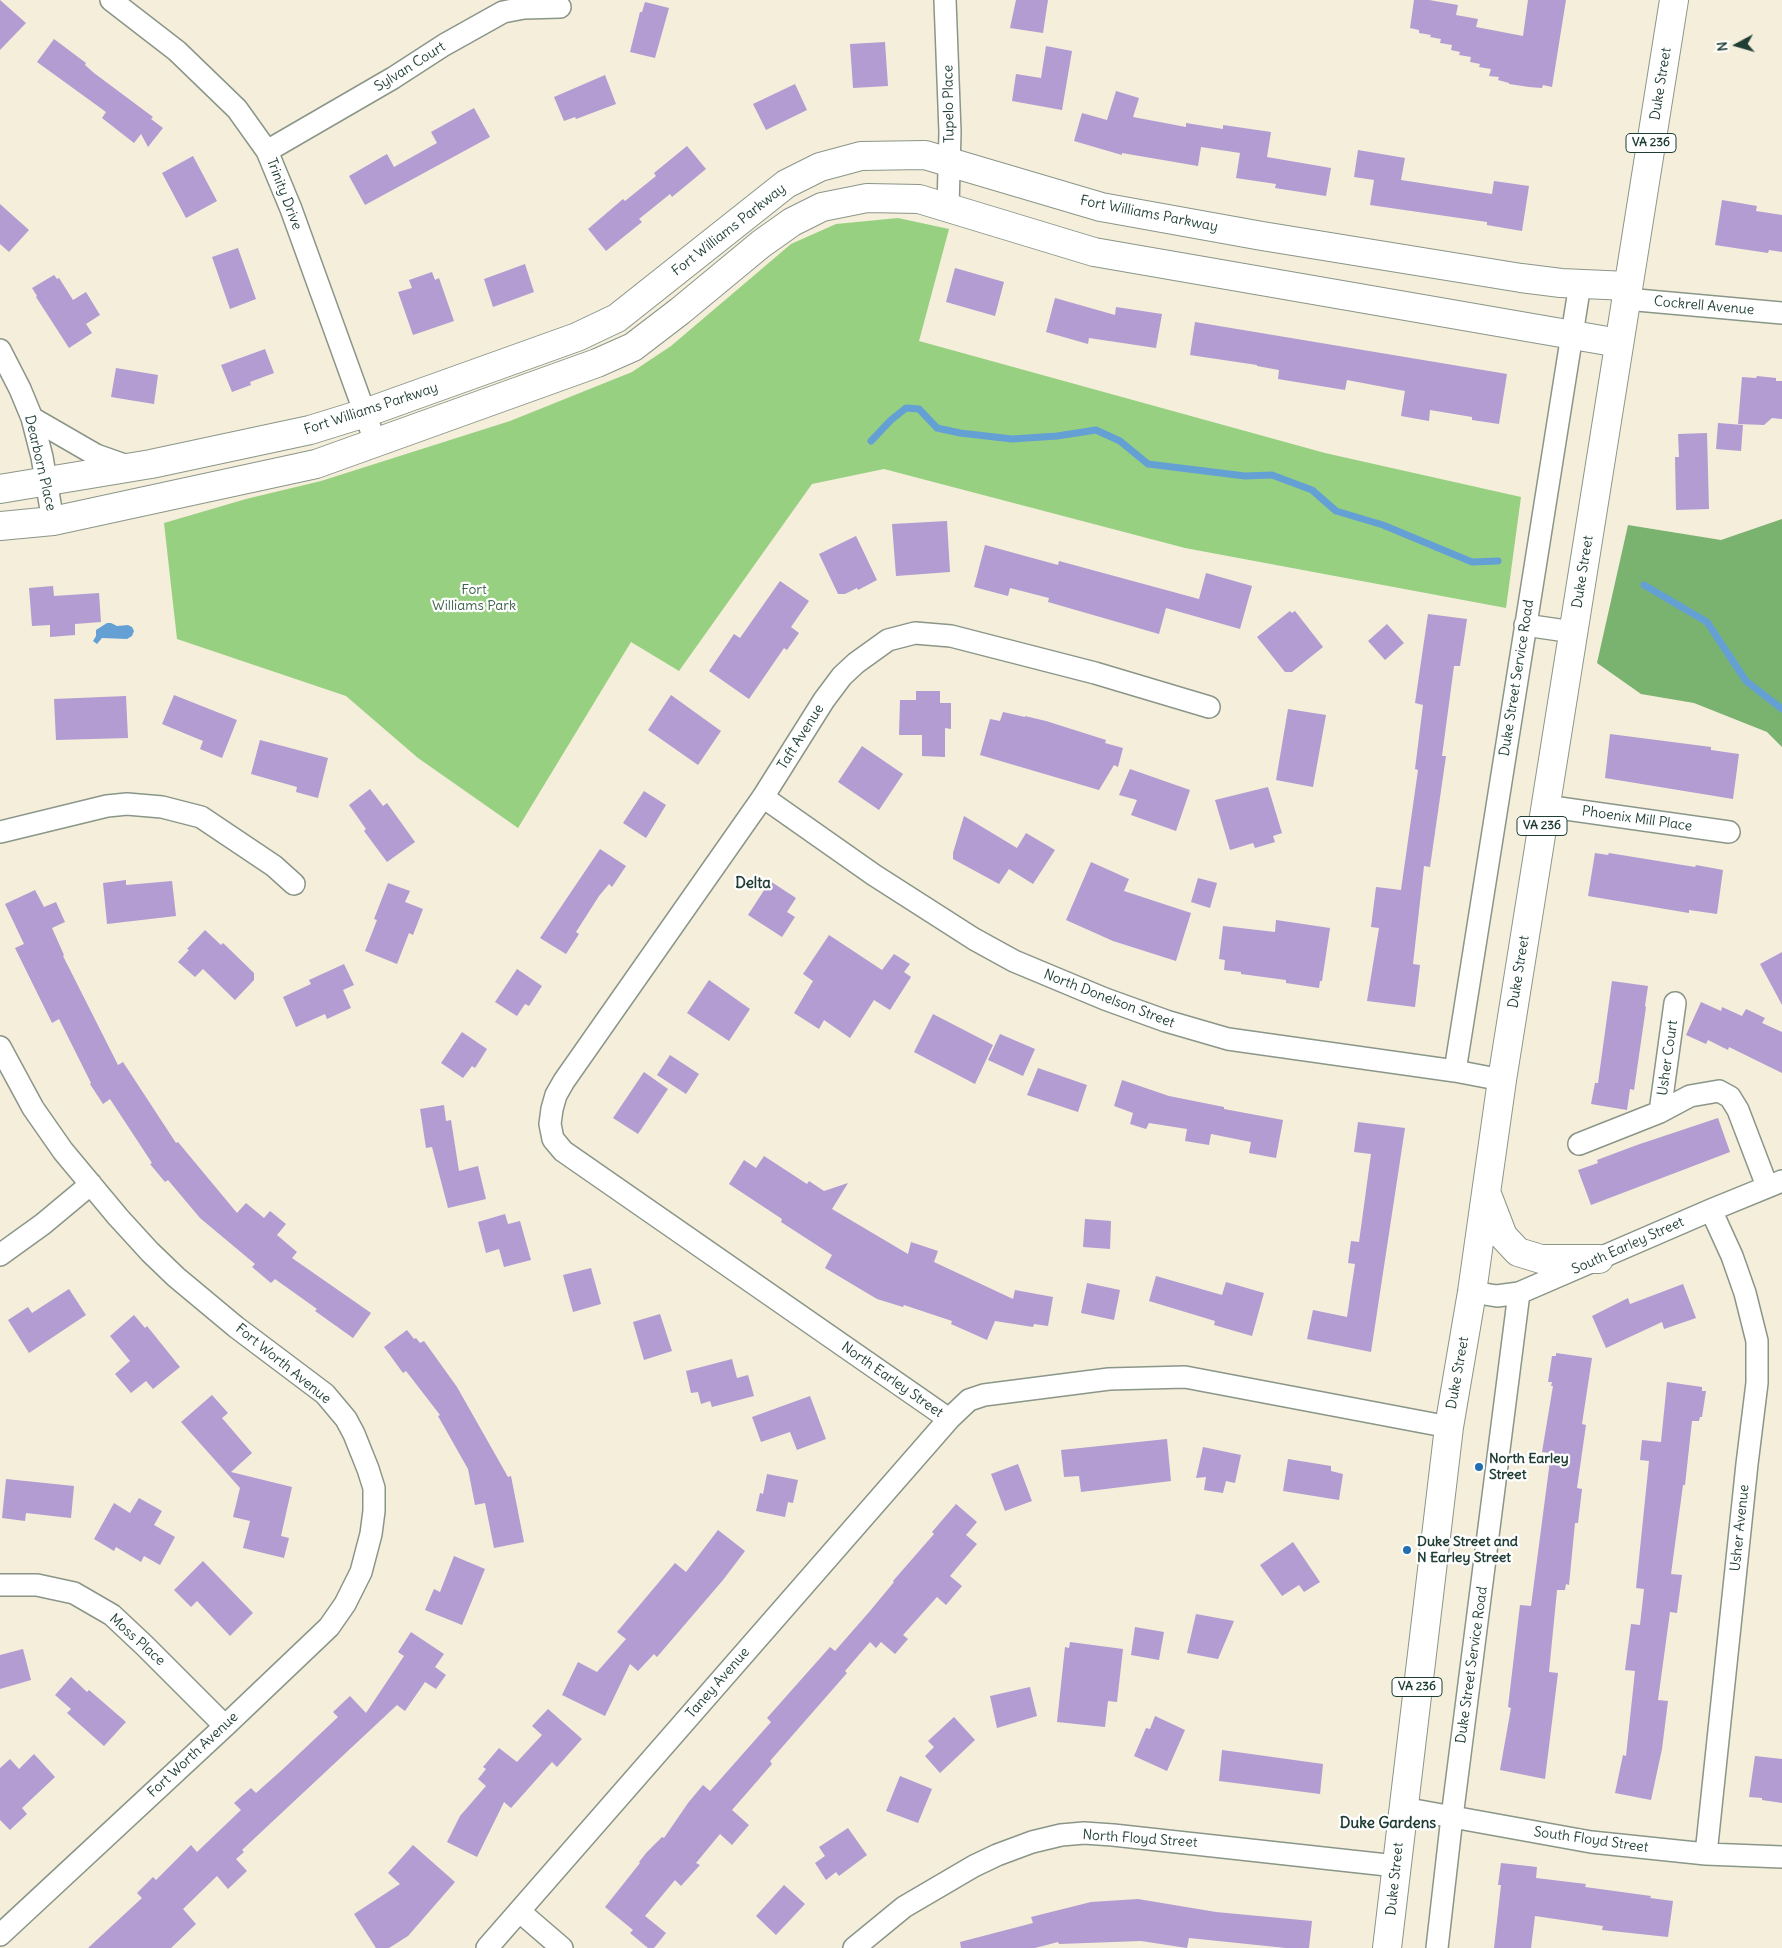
<!DOCTYPE html>
<style>
body{margin:0}
#map{position:relative;width:1782px;height:1948px;overflow:hidden;background:#f4eedb;font-family:Delius,sans-serif}
canvas{display:block}
.north{position:absolute;left:1712px;top:20px;width:50px;height:50px;-webkit-text-stroke:4px #fff;paint-order:stroke;rotate:264deg;font-size:14px;font-weight:700;line-height:20px;text-align:center;color:#1f3d34}
.north::after{content:'';display:block;margin:auto;width:18px;height:22px;background:#1f3d34;clip-path:polygon(50% 0,100% 100%,50% 72%,0 100%)}
</style>
<div id="map">
<canvas width="1782" height="1948"></canvas>
<div class="north">N</div>
</div>
<script>
const context = document.querySelector('canvas').getContext('2d');
context.lineJoin = 'round';
function paint(path, color) { context.fillStyle = color; context.fill(path, 'evenodd'); }
const poly = rows => new Path2D(rows.map(r => 'M' + r).join(''));
function strokePath(path, color, width, dash) { context.strokeStyle = color; context.lineWidth = width; context.lineCap = dash ? 'butt' : 'round'; context.setLineDash(dash || []); context.stroke(path); }
function write(font, color, halo, rows, align = 'center') {
  context.font = font + ' Delius,sans-serif'; context.lineWidth = 4.5; context.setLineDash([]); context.textBaseline = 'middle'; context.strokeStyle = halo; context.fillStyle = color; for (const [text, x, y, turn = 0] of rows) {
    context.save(); context.translate(x, y); context.rotate((+turn || 0) * Math.PI / 180); context.textAlign = isNaN(turn) ? turn : align; if (halo) context.strokeText(text, 0, 0); context.fillText(text, 0, 0); context.restore();
  }
}
paint(poly([
 [898,218,949,229,919,341,1325,453,1521,497,1506,608,1185,548,884,469,812,484,679,671,631,642,518,828,418,758,346,696,177,639,164,523,246,499,321,481,510,421,632,372,671,346,791,244,836,224]
]), '#98d082');
paint(poly([
 [1782,519,1782,747,1767,732,1694,703,1641,694,1597,663,1628,525,1721,540]
]), '#7ab270');
paint(poly([
 [107,623,111,623,117,626,128,625,132,627,134,631,132,636,127,639,102,638,97,644,93,641,96,636,96,630]
]), '#65a0d5');
strokePath(poly([
 [871,441,891,420,906,408,919,409,937,428,960,433,1012,439,1057,436,1096,430,1120,441,1148,464,1245,476,1272,475,1312,490,1336,511,1383,525,1472,562,1498,561],
 [1644,585,1707,622,1746,681,1782,709]
]), '#65a0d5', 7);
paint(poly([
 [0,0,26,23,0,50],
 [1016,0,1048,0,1043,33,1010,28],
 [1414,0,1429,0,1458,5,1456,15,1478,19,1476,27,1523,36,1528,0,1566,0,1552,87,1543,85,1542,88,1529,87,1509,84,1509,83,1498,80,1499,77,1489,76,1491,69,1479,67,1480,64,1470,62,1471,57,1459,55,1460,52,1451,50,1452,45,1440,43,1441,39,1430,37,1431,35,1419,33,1419,30,1410,28],
 [645,2,669,8,655,58,630,52,640,12,642,12],
 [54,39,86,63,85,65,94,73,153,117,151,119,163,128,148,147,141,134,134,143,102,118,106,112,37,62],
 [885,42,888,86,853,88,850,44],
 [1046,46,1072,51,1062,110,1012,101,1016,74,1041,78],
 [605,75,616,104,576,119,575,117,564,121,554,97],
 [795,84,807,110,766,130,753,104],
 [1116,91,1139,98,1133,117,1186,127,1186,123,1223,129,1223,125,1271,132,1267,157,1331,168,1326,196,1275,188,1276,184,1236,178,1240,153,1201,147,1198,166,1122,153,1122,155,1074,141,1082,113,1107,120],
 [474,108,490,137,365,205,349,176,387,154,394,167,437,143,431,132],
 [687,146,706,169,672,197,670,194,639,219,642,222,606,251,588,229,623,199,625,201,656,176,654,173],
 [1358,150,1405,158,1401,180,1492,194,1494,181,1529,186,1522,231,1487,225,1487,222,1370,205,1374,180,1354,177],
 [193,156,217,201,186,218,162,173],
 [1722,200,1757,206,1756,211,1782,215,1782,252,1769,250,1768,253,1715,245],
 [0,204,29,230,9,252,0,244],
 [238,248,256,299,230,309,212,257],
 [525,264,534,292,493,307,484,279],
 [955,268,1004,282,995,316,946,302],
 [432,272,435,280,439,278,454,321,413,335,398,292,412,288,409,280],
 [54,275,57,279,59,278,73,300,86,292,100,315,86,324,92,333,69,348,36,297,37,296,32,288],
 [1055,298,1115,315,1116,307,1162,314,1156,348,1089,338,1088,344,1046,332],
 [1195,322,1507,374,1499,424,1472,420,1472,417,1430,410,1429,421,1401,416,1405,391,1347,380,1345,390,1278,379,1279,370,1257,366,1257,365,1190,355],
 [265,349,274,373,250,382,251,385,232,392,221,365],
 [116,368,158,375,154,404,111,397],
 [1757,376,1776,378,1776,381,1782,381,1782,419,1772,418,1764,425,1738,424,1742,377,1756,378],
 [1718,423,1743,425,1741,451,1716,449],
 [1707,433,1709,509,1676,510,1675,457,1679,457,1678,434],
 [947,521,950,572,896,576,892,524],
 [856,536,877,580,858,590,857,588,845,594,838,594,819,554],
 [985,545,1058,565,1059,561,1199,599,1206,573,1252,586,1240,629,1166,608,1159,634,1048,602,1049,598,1010,588,1008,596,974,587],
 [780,581,809,601,791,627,799,633,787,650,784,648,749,699,709,671,734,634,740,638],
 [53,586,54,596,99,593,101,622,75,624,75,635,50,637,50,625,32,626,29,588],
 [1290,611,1292,613,1295,611,1323,647,1292,672,1285,672,1257,637],
 [1428,614,1467,619,1460,666,1454,666,1442,756,1446,756,1430,867,1424,866,1413,964,1420,965,1415,1007,1367,1001,1379,928,1371,927,1376,887,1401,890,1418,770,1415,769,1423,705,1415,703],
 [1387,624,1404,643,1385,660,1368,641],
 [916,691,940,691,940,703,951,703,951,729,945,728,945,757,922,756,922,735,899,735,900,700,916,700],
 [174,695,237,720,222,758,200,749,203,741,162,724],
 [671,695,721,731,698,765,648,730],
 [126,696,128,738,56,740,54,699],
 [1288,709,1326,715,1313,787,1276,780],
 [1003,712,1025,717,1025,716,1046,721,1106,740,1105,743,1123,748,1118,767,1114,765,1099,790,980,755,990,719,1000,721],
 [1610,734,1711,747,1711,750,1739,754,1733,799,1605,778],
 [260,740,328,758,318,798,296,792,297,787,251,774],
 [862,746,903,774,879,810,838,782],
 [1130,769,1190,790,1176,831,1131,815,1137,800,1119,795],
 [1268,787,1282,833,1273,836,1275,842,1255,848,1253,843,1230,850,1215,800],
 [370,789,383,806,387,803,415,842,387,862,364,831,366,829,349,805],
 [644,791,666,805,646,838,623,823],
 [964,816,1017,848,1026,833,1055,850,1033,884,1009,869,999,884,953,859,953,853],
 [600,849,626,866,612,887,609,884,599,896,576,932,579,934,566,954,540,938],
 [1595,853,1608,855,1609,853,1695,867,1696,865,1723,870,1717,914,1689,910,1689,913,1588,896],
 [1091,862,1129,879,1124,891,1191,913,1176,961,1113,941,1066,920],
 [1198,878,1217,883,1210,908,1191,902],
 [126,880,126,885,172,881,176,916,107,924,103,883],
 [770,881,796,898,787,912,795,917,782,937,748,915],
 [388,883,410,891,405,902,423,909,413,935,409,933,397,964,365,951,377,920,374,919],
 [35,890,44,907,56,902,65,922,52,928,64,955,63,956,118,1065,123,1062,176,1143,178,1142,237,1213,246,1203,264,1218,270,1211,286,1224,277,1235,297,1252,292,1258,371,1313,353,1338,315,1311,317,1309,275,1279,271,1283,252,1267,255,1264,200,1218,168,1180,165,1182,150,1164,152,1163,110,1099,103,1104,90,1084,91,1083,59,1019,52,1023,15,948,24,944,5,904],
 [1276,920,1330,928,1322,981,1320,981,1319,988,1286,983,1286,980,1241,974,1241,972,1224,970,1225,960,1219,959,1223,926,1275,932],
 [205,930,221,945,223,943,254,973,254,980,235,1000,203,969,195,977,178,962,189,950,187,949],
 [829,935,882,970,894,954,910,964,904,972,911,977,890,1010,874,1000,850,1038,824,1020,819,1029,794,1013,813,981,803,974],
 [1782,952,1782,1005,1760,964],
 [344,964,354,985,343,990,351,1008,327,1019,325,1014,296,1027,283,997,311,984,309,980],
 [517,969,542,986,529,1006,525,1004,517,1016,495,1002],
 [709,980,750,1009,729,1041,687,1013],
 [1612,981,1648,986,1645,1006,1646,1007,1634,1090,1630,1089,1627,1110,1591,1104,1595,1083,1598,1083],
 [1701,1002,1721,1011,1722,1007,1742,1016,1746,1009,1765,1018,1762,1023,1782,1032,1782,1073,1729,1047,1728,1050,1708,1040,1706,1044,1686,1035],
 [933,1014,993,1045,975,1084,914,1052],
 [462,1032,487,1049,475,1068,472,1066,463,1078,441,1063],
 [1000,1034,1035,1049,1023,1076,988,1060],
 [670,1055,699,1074,686,1094,657,1075],
 [1038,1068,1087,1085,1078,1112,1027,1095],
 [644,1072,668,1089,638,1134,613,1118],
 [1122,1080,1169,1096,1224,1107,1224,1109,1283,1120,1276,1158,1249,1153,1251,1142,1211,1134,1209,1145,1185,1141,1187,1129,1149,1123,1146,1129,1130,1124,1133,1113,1114,1106],
 [444,1105,446,1121,451,1120,459,1171,478,1166,486,1199,448,1208,432,1147,426,1148,420,1109],
 [1718,1118,1730,1152,1591,1205,1578,1170,1598,1163,1597,1160,1637,1145],
 [1358,1122,1405,1128,1371,1352,1307,1339,1313,1310,1347,1317,1355,1264,1348,1263,1351,1241,1359,1242,1371,1154,1354,1152],
 [764,1156,807,1184,809,1181,824,1191,848,1183,832,1209,908,1254,911,1242,938,1251,934,1262,1013,1299,1015,1290,1053,1297,1048,1326,1034,1324,1033,1327,995,1321,987,1340,951,1324,952,1321,904,1305,903,1307,877,1299,825,1268,832,1255,781,1222,782,1219,729,1184,744,1160,756,1168],
 [505,1214,508,1224,520,1221,531,1260,504,1267,499,1249,486,1253,478,1222],
 [1085,1219,1111,1221,1110,1249,1083,1247],
 [591,1268,601,1304,573,1312,563,1275],
 [1156,1276,1222,1295,1226,1282,1264,1293,1252,1336,1214,1325,1215,1321,1149,1301],
 [1087,1283,1120,1290,1114,1320,1081,1313],
 [1683,1284,1696,1318,1664,1329,1662,1322,1606,1348,1592,1316,1628,1298,1630,1304],
 [69,1289,86,1315,29,1353,8,1320,28,1307,32,1313],
 [660,1314,672,1351,644,1360,633,1322],
 [134,1315,145,1328,147,1326,180,1367,153,1389,146,1381,131,1393,115,1374,130,1361,110,1336],
 [407,1330,414,1339,416,1338,420,1343,424,1341,457,1387,508,1477,511,1476,524,1542,494,1548,485,1503,475,1505,468,1469,438,1416,440,1415,406,1371,403,1373,384,1347],
 [1556,1353,1592,1358,1582,1424,1586,1425,1577,1488,1582,1489,1578,1523,1575,1523,1569,1585,1566,1584,1565,1590,1557,1590,1549,1672,1558,1673,1545,1779,1500,1770,1511,1708,1508,1707,1520,1605,1531,1606,1551,1453,1542,1452,1553,1386,1551,1386,1552,1382,1548,1382,1552,1356,1556,1356],
 [732,1359,737,1378,748,1375,754,1396,712,1407,710,1401,701,1404,698,1392,691,1393,686,1371],
 [1667,1382,1702,1387,1702,1391,1706,1391,1702,1417,1700,1417,1699,1421,1692,1421,1685,1485,1683,1485,1671,1574,1682,1575,1677,1613,1670,1612,1658,1700,1668,1701,1662,1749,1651,1800,1615,1793,1623,1755,1626,1756,1635,1671,1625,1670,1631,1624,1640,1625,1644,1589,1636,1588,1649,1461,1640,1460,1642,1440,1661,1442],
 [212,1395,228,1413,222,1418,252,1453,231,1472,292,1487,281,1536,289,1538,284,1558,243,1548,250,1521,233,1517,240,1488,181,1422],
 [810,1396,826,1439,797,1450,790,1432,761,1442,752,1417],
 [1167,1439,1171,1481,1081,1492,1079,1476,1064,1477,1061,1450],
 [1203,1447,1241,1455,1235,1483,1226,1481,1223,1493,1204,1490,1206,1477,1196,1478],
 [1288,1459,1331,1466,1331,1471,1343,1474,1339,1500,1283,1491],
 [1018,1464,1032,1501,1005,1511,991,1474],
 [767,1474,798,1480,793,1503,788,1502,785,1517,756,1511,760,1493,763,1494],
 [6,1479,74,1486,71,1518,26,1513,25,1521,2,1518],
 [139,1498,162,1511,154,1525,175,1537,160,1565,144,1556,141,1562,116,1547,114,1551,94,1539,114,1503,130,1513],
 [956,1504,977,1522,966,1535,977,1544,950,1576,962,1586,946,1605,937,1597,903,1635,908,1639,895,1654,881,1642,876,1648,870,1642,845,1671,847,1673,770,1761,772,1764,732,1810,749,1825,732,1845,720,1834,696,1863,700,1865,681,1886,675,1880,645,1916,666,1933,654,1948,648,1948,630,1933,633,1930,605,1907,640,1863,639,1862,647,1852,662,1837,664,1838,688,1803,703,1785,710,1791,771,1722,767,1718,806,1674,830,1647,835,1651,870,1611,894,1582,893,1581,934,1534,932,1532],
 [718,1530,745,1551,723,1580,657,1657,654,1654,638,1671,630,1664,605,1716,562,1695,578,1662,597,1672,626,1639,617,1632,675,1563,686,1572],
 [1293,1542,1320,1582,1304,1592,1299,1585,1282,1596,1260,1565],
 [454,1556,485,1569,462,1625,425,1610,434,1589,440,1592],
 [203,1561,253,1613,230,1636,197,1601,191,1607,174,1590],
 [1196,1614,1234,1621,1218,1659,1187,1653],
 [1135,1627,1164,1632,1159,1660,1131,1655],
 [411,1632,444,1654,435,1667,446,1675,436,1689,425,1682,405,1711,397,1705,242,1850,244,1852,236,1859,247,1871,228,1889,217,1876,183,1909,196,1924,171,1948,88,1948,142,1898,137,1893,153,1877,156,1880,191,1845,197,1852,241,1810,234,1803,251,1788,256,1793,283,1769,338,1717,333,1712,350,1696,366,1713,404,1656,398,1652],
 [1070,1642,1123,1649,1117,1702,1108,1701,1105,1727,1057,1722,1065,1647,1069,1648],
 [23,1649,31,1680,0,1689,0,1655],
 [71,1677,87,1692,89,1690,126,1722,104,1746,67,1713,71,1709,55,1695],
 [1030,1687,1037,1716,997,1728,990,1696],
 [548,1709,582,1739,557,1767,552,1762,511,1808,504,1802,477,1857,447,1842,460,1816,486,1786,478,1779,486,1769,483,1767,499,1748,517,1762,542,1735,532,1726],
 [1155,1716,1185,1730,1167,1771,1134,1756,1146,1728,1150,1729],
 [954,1717,975,1740,940,1773,925,1756,934,1747,928,1741],
 [1222,1750,1323,1764,1320,1794,1219,1781],
 [34,1754,55,1777,22,1808,27,1814,10,1830,0,1820,0,1768,10,1759,19,1769],
 [1755,1756,1782,1759,1782,1803,1762,1800,1762,1798,1749,1797],
 [900,1776,932,1789,918,1823,886,1811],
 [848,1828,867,1855,839,1876,836,1872,826,1880,815,1863,825,1856,819,1847],
 [413,1845,455,1882,408,1936,389,1948,376,1948,354,1914,400,1884,388,1873],
 [1501,1863,1537,1867,1536,1878,1586,1884,1585,1887,1651,1896,1650,1898,1673,1901,1668,1937,1602,1930,1603,1926,1535,1916,1531,1948,1494,1948,1501,1885,1498,1885],
 [784,1885,805,1904,776,1935,756,1916],
 [1138,1899,1216,1912,1312,1921,1309,1948,1286,1948,1189,1938,1187,1948,1141,1941,1059,1944,1058,1942,1035,1948,961,1948,960,1942,1033,1923,1031,1917,1091,1902]
]), '#b29cd2');
const street = poly([
 [111,0,177,51,237,109,267,151,291,209,376,444],
 [945,0,950,132,948,208],
 [267,151,393,78,444,45,503,12,524,8,560,7],
 [1626,299,1782,313],
 [0,350,20,389,32,418,42,457,53,521],
 [32,418,96,455,130,467],
 [1525,625,1573,632],
 [763,797,874,875,974,939,1014,961,1105,999,1166,1021,1228,1039,1455,1071,1502,1080],
 [1545,806,1729,832],
 [0,832,107,806,127,804,162,807,201,817,274,866,294,884],
 [0,1047,33,1108,63,1151,118,1217,150,1252,176,1277,236,1327,325,1394,346,1419,354,1434,368,1469,374,1488,374,1511,371,1534,361,1572,345,1604,329,1627,225,1726,0,1935],
 [1455,1071,1580,284],
 [1660,1112,1675,1003],
 [1579,1144,1660,1112,1690,1096,1719,1091,1730,1097,1738,1110,1767,1186],
 [0,1255,43,1224,91,1184],
 [1472,1292,1497,1296,1519,1293,1711,1210,1782,1181],
 [949,1419,563,1151,553,1139,550,1124,552,1109,556,1095,564,1081,763,797,824,700,842,676,856,663,888,640,915,633,951,636,1095,673,1209,707],
 [0,1585,37,1585,74,1593,112,1615,144,1645,225,1726],
 [1403,1808,1591,1842,1706,1854,1782,1857],
 [1706,1854,1747,1464,1757,1383,1757,1341,1745,1293,1732,1256,1711,1210],
 [519,1911,562,1948],
 [487,1948,949,1419,969,1400,984,1395,1109,1379,1185,1377,1449,1427],
 [854,1948,904,1907,974,1866,997,1855,1032,1842,1061,1835,1084,1833,1113,1835,1396,1866],
 [1437,1948,1452,1817,1519,1293]
]);
const secondary = poly([
 [0,489,151,464,310,430,365,413,577,337,617,318,786,184,820,167,861,156,925,155,1101,207,1262,236,1521,278,1561,283,1628,286],
 [0,526,53,521,316,464,597,363,633,347,680,311,761,244,792,222,822,207,867,198,919,199,1094,252,1619,343]
]);
const primary = poly([
 [1488,1197,1503,1236,1518,1252,1541,1259,1599,1259],
 [1387,1948,1449,1427,1472,1292,1502,1080,1674,0]
]);
strokePath(street, '#8a9688', 24);
strokePath(secondary, '#8a9688', 30);
strokePath(primary, '#8a9688', 30);
strokePath(street, '#fff', 21);
strokePath(secondary, '#fff', 28);
strokePath(primary, '#fff', 28);
for (const [x, y, r, color] of [
 [1479,1467,5,"#1f6fb2"],
 [1407,1550,5,"#1f6fb2"]
]) { const dot = new Path2D(); dot.arc(x, y, r, 0, 2 * Math.PI); context.fillStyle = color; context.fill(dot); strokePath(dot, '#fff', 2); }
for (const [x, y, w] of [
 [1651,143,50],
 [1542,826,50],
 [1417,1687,50]
]) { const box = new Path2D(); box.roundRect(x - w / 2, y - 9.5, w, 19, 4); context.fillStyle = '#fff'; context.fill(box); strokePath(box, '#1f3d34', 1); }
write('bold 12px', '#1f3d34', null, [
 ["VA 236",1651,143],
 ["VA 236",1542,826],
 ["VA 236",1417,1687]
]);
write('14px', '#1f3d34', '#fff', [
 ["Sylvan Court",410,67,-32],
 ["Duke Street",1661,84,-81],
 ["Tupelo Place",949,104,-91],
 ["Trinity Drive",284,194,69],
 ["Fort Williams Parkway",1149,214,11],
 ["Fort Williams Parkway",729,230,-38],
 ["Cockrell Avenue",1704,306,5],
 ["Fort Williams Parkway",371,409,-18],
 ["Dearborn Place",40,463,77],
 ["Duke Street",1583,572,-81],
 ["Duke Street Service Road",1517,678,-81],
 ["Taft Avenue",801,737,-58],
 ["Phoenix Mill Place",1637,819,8],
 ["Duke Street",1519,972,-81],
 ["North Donelson Street",1109,999,21],
 ["Usher Court",1668,1058,-82],
 ["South Earley Street",1628,1246,-24],
 ["Fort Worth Avenue",283,1364,39],
 ["Duke Street",1458,1373,-80],
 ["North Earley Street",892,1380,35],
 ["Usher Avenue",1740,1528,-84],
 ["Moss Place",137,1640,42],
 ["Duke Street Service Road",1472,1665,-82],
 ["Taney Avenue",718,1683,-49],
 ["Fort Worth Avenue",193,1755,-43],
 ["North Floyd Street",1140,1839,4],
 ["South Floyd Street",1591,1840,8],
 ["Duke Street",1395,1879,-84]
]);
write('14px', '#3d6248', '#fff', [
 ["Fort",474,590],
 ["Williams Park",474,606]
]);
write('bold 14px', '#1f3d34', '#fff', [
 ["North Earley",1489,1459],
 ["Street",1489,1475],
 ["Duke Street and",1417,1542],
 ["N Earley Street",1417,1558]
], 'left');
write('bold 15px', '#1f3d34', '#fff', [
 ["Delta",753,884],
 ["Duke Gardens",1388,1824]
]);
</script>
